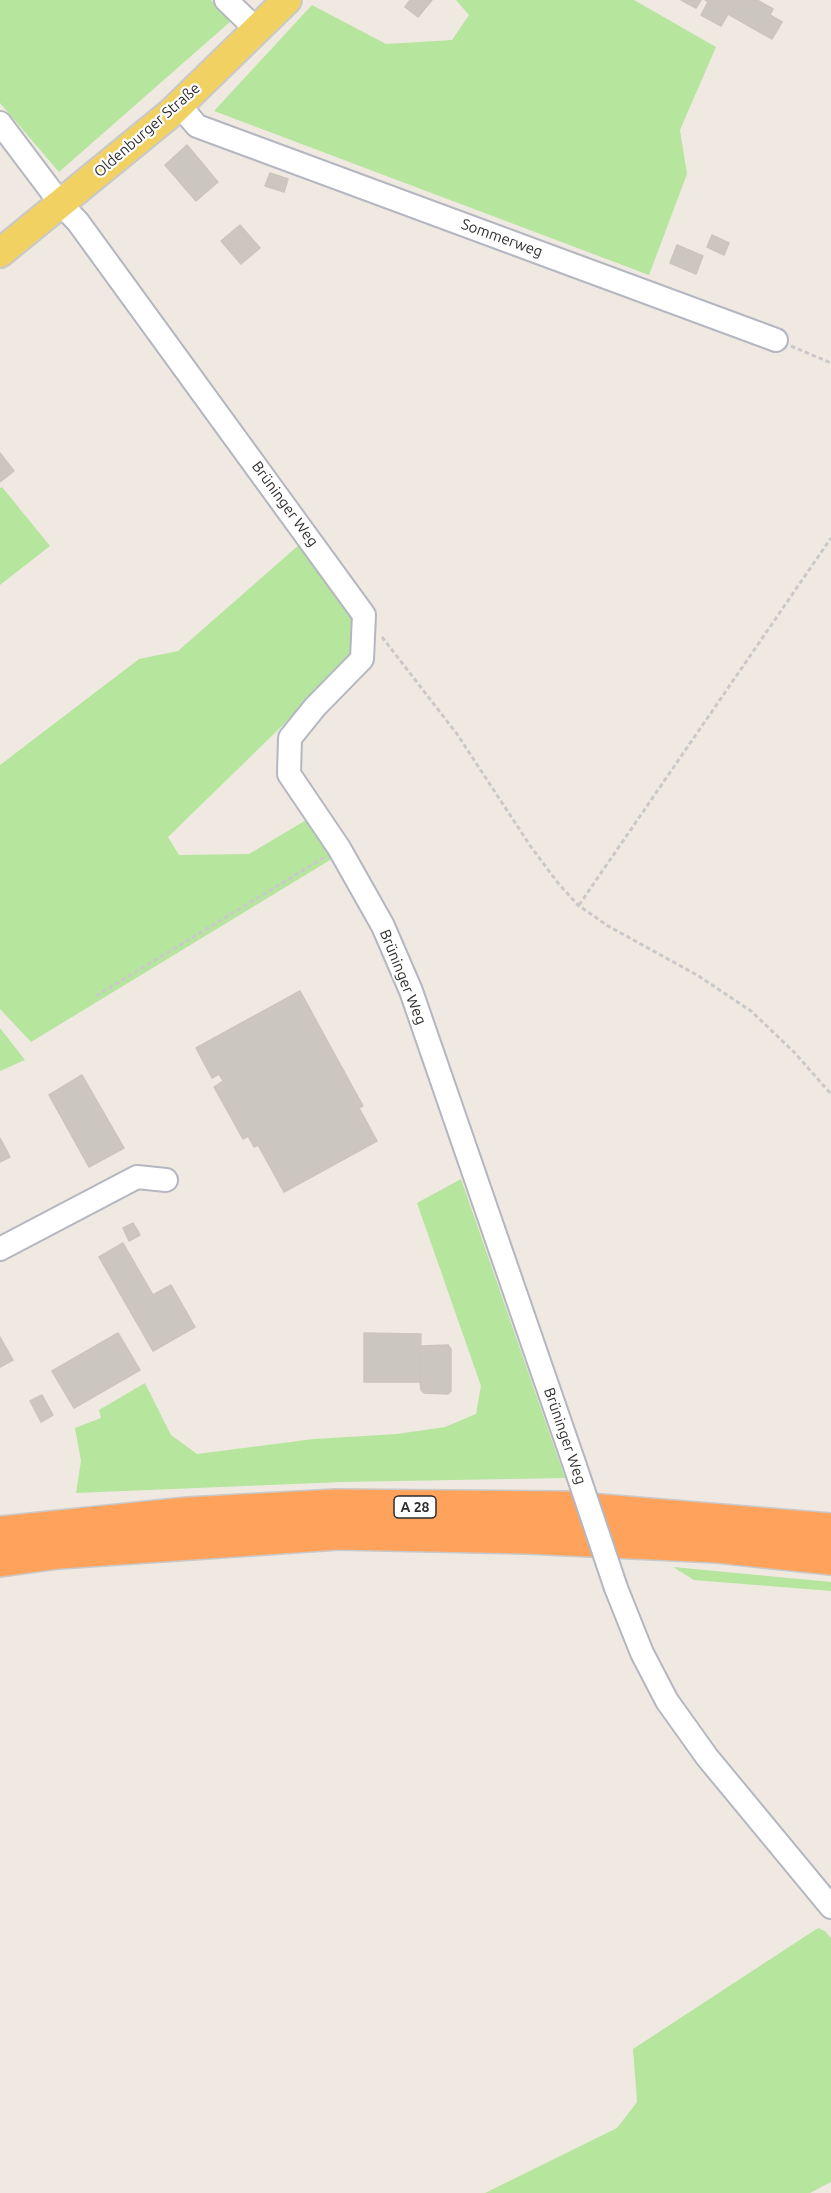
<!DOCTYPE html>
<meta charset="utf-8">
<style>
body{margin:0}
canvas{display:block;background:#efe9e1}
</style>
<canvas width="831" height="2193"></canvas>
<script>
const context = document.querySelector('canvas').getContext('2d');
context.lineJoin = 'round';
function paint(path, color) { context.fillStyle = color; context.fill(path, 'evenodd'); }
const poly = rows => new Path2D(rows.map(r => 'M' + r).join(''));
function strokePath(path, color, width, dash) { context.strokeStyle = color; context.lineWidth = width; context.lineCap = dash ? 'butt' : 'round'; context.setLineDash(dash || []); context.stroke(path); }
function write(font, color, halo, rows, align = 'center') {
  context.font = font + ' Ubuntu,sans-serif'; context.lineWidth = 4.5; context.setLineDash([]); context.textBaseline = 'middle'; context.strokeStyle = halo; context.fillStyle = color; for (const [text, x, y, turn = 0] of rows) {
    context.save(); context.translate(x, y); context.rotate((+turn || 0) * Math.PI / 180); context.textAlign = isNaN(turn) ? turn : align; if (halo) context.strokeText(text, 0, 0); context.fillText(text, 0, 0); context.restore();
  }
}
paint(poly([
 [0,0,211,0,231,21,59,172,0,103],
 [456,0,634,0,716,47,680,130,687,174,649,275,214,111,312,5,386,44,452,40,469,15],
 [2,487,50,546,0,585,0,488],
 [300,544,356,619,355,651,279,729,168,837,179,855,249,854,313,816,335,857,31,1042,0,1009,0,765,139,659,178,651],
 [0,1028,25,1060,0,1071],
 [461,1179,565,1478,342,1482,76,1493,81,1461,75,1428,101,1418,99,1410,145,1383,171,1435,197,1454,314,1439,397,1434,445,1427,476,1414,481,1386,417,1203],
 [673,1567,831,1582,831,1591,694,1580],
 [818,1928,825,1931,831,1938,831,2182,810,2193,485,2193,617,2128,637,2102,633,2049]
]), '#b6e59e');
const building = poly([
 [410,0,432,0,418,17,405,7,410,0],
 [681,0,701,0,696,8,681,0],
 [705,0,757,0,773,9,770,15,782,22,772,39,728,14,721,26,701,15,708,2,705,0],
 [187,145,218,182,196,201,165,165,187,145],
 [270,173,288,179,284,192,265,186,270,173],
 [240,225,260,248,241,264,221,241,240,225],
 [712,235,729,243,724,255,707,247,712,235],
 [677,245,703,256,696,274,670,263,677,245],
 [0,453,14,471,0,482,0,453],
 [300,991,363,1106,359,1108,377,1141,284,1192,258,1145,254,1147,248,1136,243,1139,214,1087,223,1081,219,1074,212,1078,196,1048,300,991],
 [82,1075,124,1148,89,1167,49,1095,82,1075],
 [0,1138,10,1157,0,1162,0,1138],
 [133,1223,140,1235,129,1241,123,1228,133,1223],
 [123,1243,153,1295,171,1285,195,1327,153,1351,99,1257,123,1243],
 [118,1333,140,1370,74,1408,52,1371,118,1333],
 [364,1333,421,1334,420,1382,364,1382,364,1333],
 [0,1337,13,1360,0,1367,0,1337],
 [448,1345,451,1349,451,1391,448,1394,424,1393,421,1390,420,1382,421,1346,448,1345],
 [42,1395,53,1415,41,1422,30,1401,42,1395]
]);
paint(building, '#cbc7bf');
strokePath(building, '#cbc5ba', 1.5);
const minor = poly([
 [226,0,257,30],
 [179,105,197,126,776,340],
 [0,123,61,204,78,222,364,615,362,659,315,707,290,738,289,774,339,848,383,926,411,991,573,1460],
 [0,1249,137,1177,166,1180],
 [616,1588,642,1653,667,1701,707,1757,831,1907]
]);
const major = poly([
 [0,253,171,113,287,0]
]);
const highway = poly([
 [0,1533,187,1514,336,1506,565,1508,831,1530],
 [0,1560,59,1552,338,1533,527,1537,717,1546,831,1558]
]);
strokePath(minor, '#b4b7c1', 26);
strokePath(major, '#c9c9c9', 32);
strokePath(highway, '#c9c9c9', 36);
strokePath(poly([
 [791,346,831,363],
 [382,637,457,734,531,847,558,883,578,905,608,926,697,975,751,1011,794,1052,831,1094],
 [579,905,831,538],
 [96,996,325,857]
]), '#c9c9c9', 3, [4.5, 3]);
strokePath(minor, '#fff', 22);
strokePath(major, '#f2d163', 28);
strokePath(highway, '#ffa35c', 33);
const minorBridge = poly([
 [573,1460,616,1588]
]);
strokePath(minorBridge, '#b4b7c1', 26, []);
strokePath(minorBridge, '#fff', 22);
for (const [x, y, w] of [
 [415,1507,42]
]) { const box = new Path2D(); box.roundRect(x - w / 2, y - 11, w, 22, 4.5); context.fillStyle = '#fff'; context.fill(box); strokePath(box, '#2e2e2e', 1.5); }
write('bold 14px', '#2e2e2e', null, [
 ["A 28",415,1507]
]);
write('15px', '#2e2e2e', '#fff', [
 ["Oldenburger Straße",147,130,-41],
 ["Sommerweg",502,238,20],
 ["Brüninger Weg",285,504,54],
 ["Brüninger Weg",403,977,68],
 ["Brüninger Weg",565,1436,71]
]);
</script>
